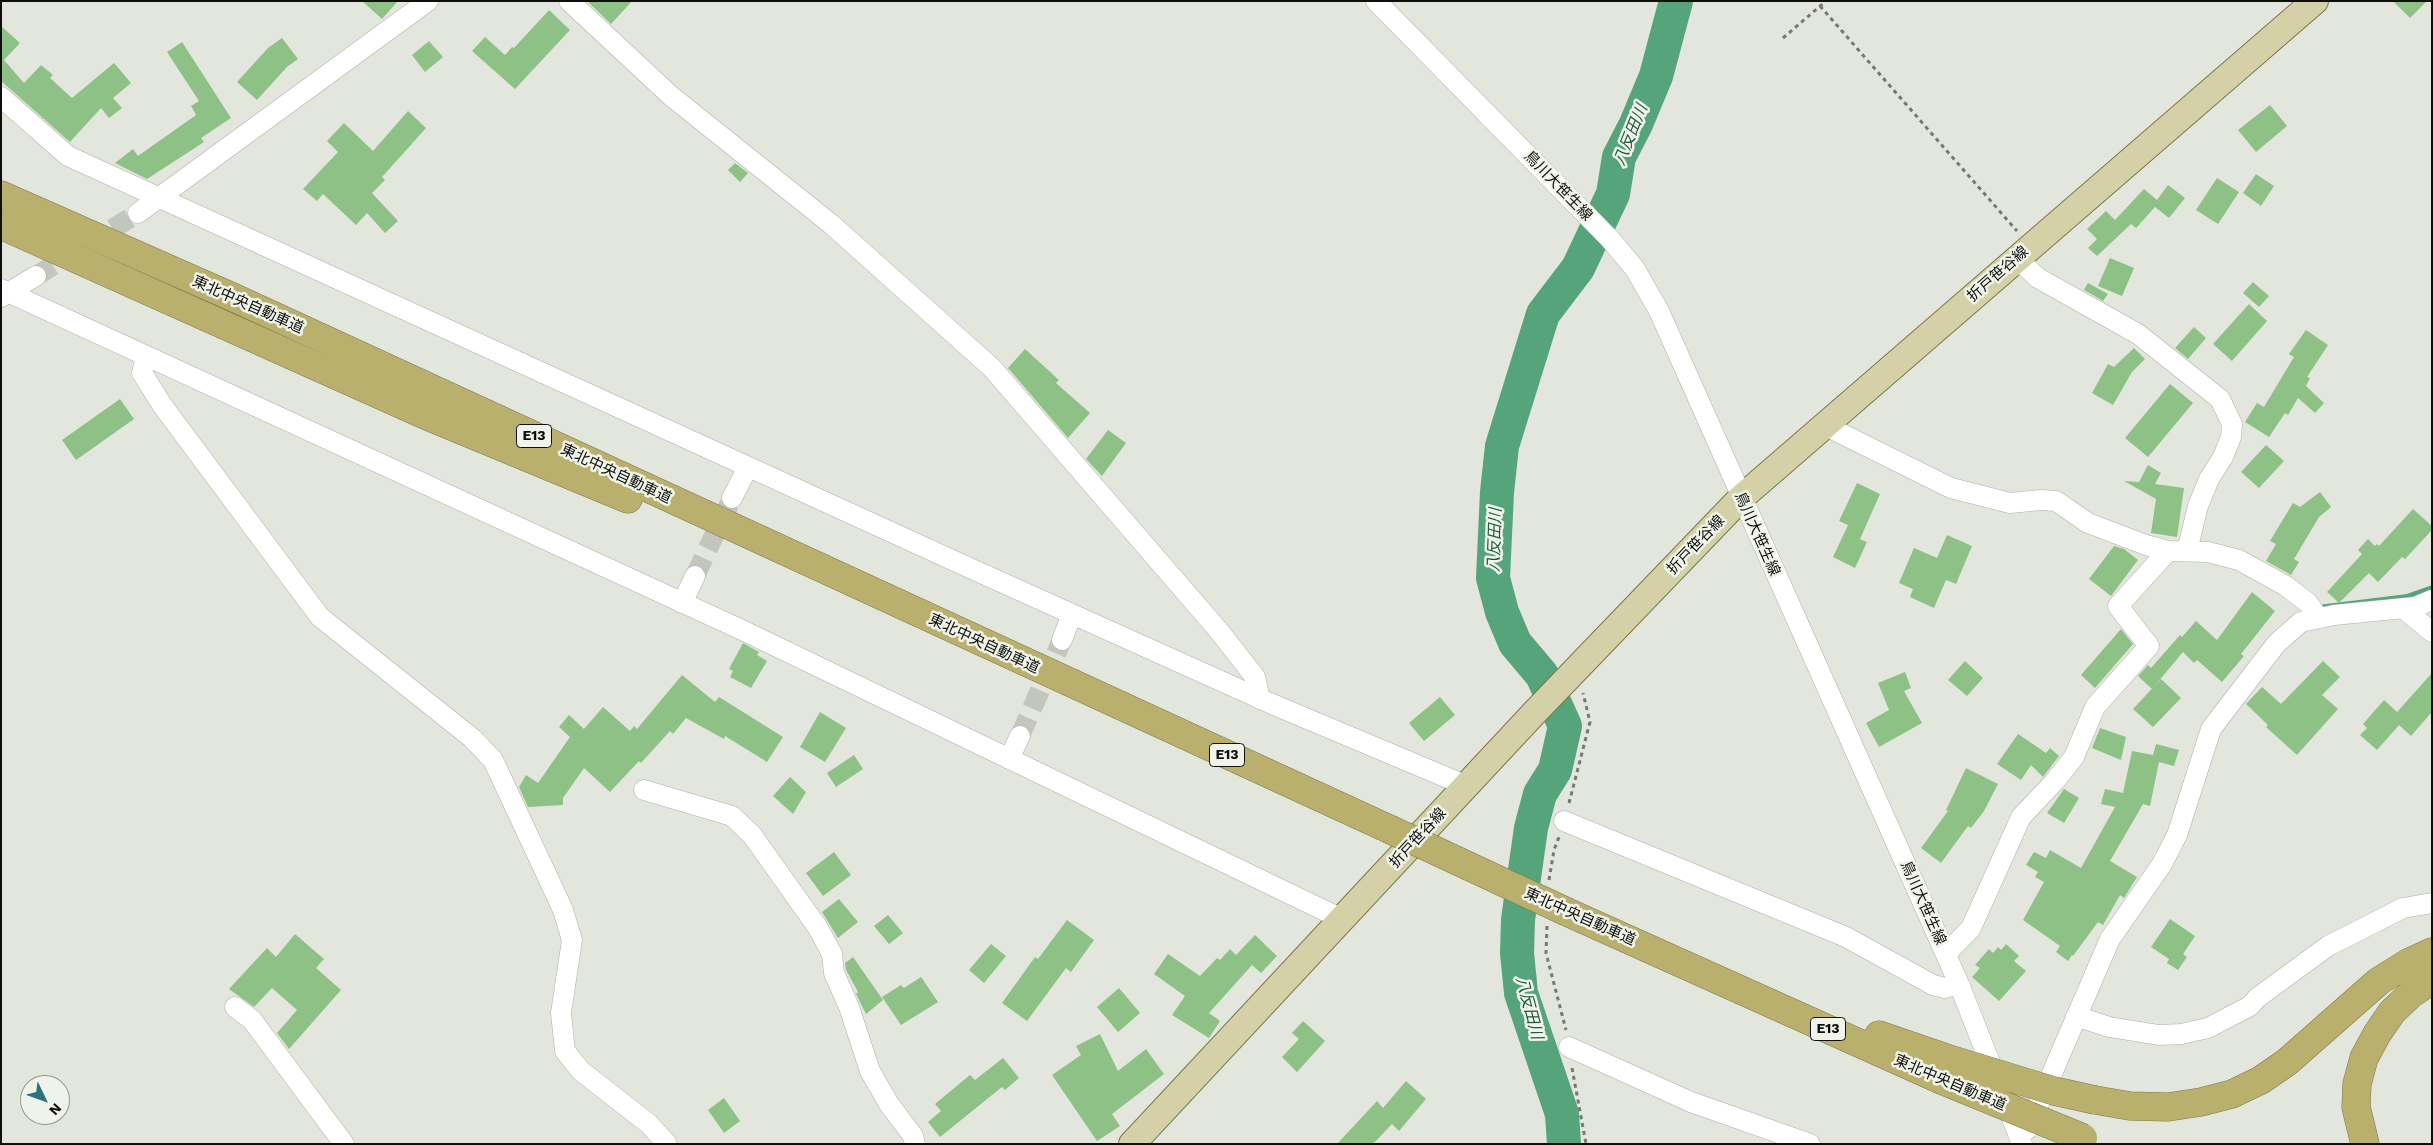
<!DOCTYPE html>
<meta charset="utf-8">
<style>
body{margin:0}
#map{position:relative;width:2433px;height:1145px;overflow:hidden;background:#e3e6dc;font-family:"Work Sans",sans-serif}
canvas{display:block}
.frame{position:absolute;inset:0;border:2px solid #0e0f0b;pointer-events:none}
.north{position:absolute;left:20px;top:1075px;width:50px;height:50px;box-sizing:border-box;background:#f0f3e9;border:1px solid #969890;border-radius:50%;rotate:132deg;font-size:14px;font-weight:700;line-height:20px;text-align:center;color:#0e0f0b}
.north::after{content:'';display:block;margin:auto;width:18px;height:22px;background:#2d7081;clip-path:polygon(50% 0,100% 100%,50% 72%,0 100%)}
</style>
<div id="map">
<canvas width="2433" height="1145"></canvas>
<div class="frame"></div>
<div class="north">N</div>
</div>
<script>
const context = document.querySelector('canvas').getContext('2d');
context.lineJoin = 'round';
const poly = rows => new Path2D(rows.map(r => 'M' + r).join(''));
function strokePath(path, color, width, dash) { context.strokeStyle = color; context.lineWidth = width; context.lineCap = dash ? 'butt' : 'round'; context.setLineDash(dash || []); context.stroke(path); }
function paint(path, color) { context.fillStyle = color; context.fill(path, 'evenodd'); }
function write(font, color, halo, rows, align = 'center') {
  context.font = font + ' "Work Sans","Noto Sans JP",sans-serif'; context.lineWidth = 5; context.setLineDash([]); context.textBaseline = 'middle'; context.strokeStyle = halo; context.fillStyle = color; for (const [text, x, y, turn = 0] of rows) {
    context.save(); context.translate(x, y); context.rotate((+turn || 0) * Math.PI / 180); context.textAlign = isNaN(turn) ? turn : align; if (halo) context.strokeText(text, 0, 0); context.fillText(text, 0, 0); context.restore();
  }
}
strokePath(poly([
 [2316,608,2406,597,2432,588]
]), '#55a47c', 5.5);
strokePath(poly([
 [1564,1144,1562,1114,1521,993,1517,953,1518,920,1531,828,1540,794,1555,770,1565,726,1542,675,1515,643,1502,612,1493,578,1497,492,1502,446,1543,314,1578,268,1613,194,1619,157,1636,124,1656,76,1676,1]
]), '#55a47c', 34);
paint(poly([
 [362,1,398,1,382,19],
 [587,1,632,1,611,24],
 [2393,1,2427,1,2410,18],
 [549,10,570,30,515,89,472,51,485,37,505,55,512,47,514,48],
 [1,26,20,43,4,60,24,83,41,65,53,75,50,78,72,98,114,63,131,83,113,98,122,108,109,118,101,108,70,142,1,81],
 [282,38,298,59,287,67,257,100,237,82,268,48],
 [429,41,443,57,425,72,412,55],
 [182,42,231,118,201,138,204,142,147,179,115,163,133,149,138,156,196,115,191,106,199,101,167,52],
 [2270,105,2287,126,2256,152,2238,130],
 [408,111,426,128,382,177,385,180,372,193,398,221,385,233,367,213,356,225,323,194,317,201,303,189,338,152,327,141,344,123,373,151],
 [735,163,748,173,740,182,728,170],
 [2256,174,2274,186,2261,206,2243,193],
 [2217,178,2239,192,2218,224,2196,210],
 [2168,185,2185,198,2169,218,2155,207,2136,228,2131,224,2097,256,2088,248,2097,239,2087,229,2106,211,2115,220,2144,189,2157,200],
 [2110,258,2134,268,2122,296,2098,286],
 [2253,282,2269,296,2259,307,2243,293],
 [2088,283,2108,294,2103,301,2084,290],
 [2249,304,2267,321,2232,361,2213,344],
 [2194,327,2206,338,2188,359,2175,348],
 [2306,330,2328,345,2307,377,2310,378,2306,386,2324,403,2315,413,2298,398,2288,415,2285,413,2269,437,2245,422,2257,403,2264,407,2294,357,2289,354],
 [2134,348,2145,359,2132,372,2113,405,2092,393,2108,364,2114,367],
 [1025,349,1059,380,1056,383,1090,413,1068,438,1008,368],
 [2170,384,2193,403,2148,457,2125,438],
 [120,399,134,419,76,460,62,440],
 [1108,430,1126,443,1102,476,1086,459],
 [2266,445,2284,461,2259,488,2241,472],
 [2148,465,2161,473,2155,484,2184,488,2177,537,2151,533,2156,499,2124,481,2139,482],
 [1857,483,1880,494,1860,539,1867,542,1855,568,1833,557,1848,525,1839,521],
 [2320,492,2331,507,2319,517,2294,559,2299,562,2291,575,2266,561,2276,544,2270,541,2293,503,2300,507],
 [2413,509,2432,526,2432,530,2405,559,2402,557,2378,582,2369,573,2339,603,2327,592,2362,554,2358,550,2368,539,2375,546,2377,544,2379,546],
 [1947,535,1972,546,1956,584,1946,580,1934,608,1910,597,1913,589,1899,583,1914,548,1937,558],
 [2114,546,2124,549,2138,560,2111,596,2089,579],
 [2252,592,2275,611,2241,654,2244,656,2222,682,2197,660,2194,663,2183,652,2152,689,2138,676,2148,665,2151,668,2180,635,2182,637,2196,621,2217,640],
 [2121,629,2133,644,2095,688,2081,675],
 [743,643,759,652,757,655,767,661,751,688,730,677,733,671,729,669],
 [1965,661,1983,678,1967,696,1948,680],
 [2323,661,2340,677,2322,695,2338,709,2297,755,2266,727,2268,725,2246,704,2262,687,2281,704],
 [1905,672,1911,688,1904,691,1922,723,1879,747,1866,723,1889,710,1878,683],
 [2432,673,2432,712,2411,736,2399,725,2377,750,2360,735,2367,728,2363,724,2384,700,2397,712],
 [682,675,715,702,719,697,783,737,767,762,725,736,724,739,686,718,673,734,670,731,641,763,639,761,610,792,584,768,563,798,563,805,528,807,519,787,526,775,538,783,570,737,559,727,569,715,584,729,603,707,630,731,634,726,637,729],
 [2161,679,2181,698,2153,727,2133,709],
 [1440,697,1455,715,1424,741,1409,723],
 [820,712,846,728,825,762,800,747],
 [2100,728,2126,737,2121,760,2092,748],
 [2018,734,2046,753,2050,748,2059,756,2043,777,2031,765,2021,780,1997,764],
 [2156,744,2179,750,2174,766,2159,762,2150,806,2143,804,2110,861,2137,877,2124,898,2120,895,2103,925,2098,922,2073,956,2072,955,2068,961,2056,952,2060,946,2023,920,2044,882,2035,877,2038,872,2026,865,2034,852,2046,858,2050,850,2081,868,2115,807,2101,804,2105,789,2123,793,2132,751,2153,755],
 [854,755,863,769,836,787,827,773],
 [1966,768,1998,784,1984,811,1971,828,1968,826,1941,863,1921,848,1948,811,1946,810],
 [790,777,806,792,793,814,773,796],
 [2064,789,2079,798,2064,823,2047,813],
 [834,852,851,875,823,896,806,873],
 [839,899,858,922,838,938,822,912],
 [888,915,903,933,889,944,874,926],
 [2170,919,2195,936,2183,954,2187,957,2178,970,2167,963,2169,959,2151,947],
 [1067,920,1094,940,1071,972,1066,968,1027,1021,1002,1003,1035,957,1038,959],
 [295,934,324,959,316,968,341,990,289,1049,277,1033,297,1010,272,988,254,1007,229,989,267,948,276,957],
 [1255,935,1277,956,1261,973,1252,965,1209,1013,1220,1021,1209,1038,1172,1015,1185,996,1154,974,1168,954,1200,976,1217,958,1220,960,1230,949,1236,955],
 [991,944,1006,956,984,983,969,970],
 [2006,944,2019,956,2014,961,2026,971,1999,1001,1972,977,1980,968,1975,965,1989,949,1993,953,1998,947,2001,950],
 [853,957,883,1000,866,1014,856,994,858,992,846,970,845,963],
 [921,977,938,1002,901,1025,882,997,901,985,904,988],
 [1119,988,1140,1013,1118,1032,1097,1007],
 [1303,1021,1325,1041,1297,1072,1282,1057,1299,1039,1292,1033],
 [1100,1034,1118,1071,1146,1049,1164,1074,1112,1114,1120,1126,1097,1141,1052,1075,1081,1055,1076,1046],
 [1003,1058,1019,1078,1005,1090,1002,1087,940,1137,928,1122,941,1111,935,1104,970,1075,975,1080],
 [1406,1081,1426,1099,1399,1131,1392,1124,1373,1144,1337,1144,1377,1101,1383,1108],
 [724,1098,740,1121,724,1133,708,1110]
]), '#8ec185');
strokePath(poly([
 [36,276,138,213],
 [695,576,732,498],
 [1020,736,1062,640]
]), '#c3c6bd', 20, [20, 10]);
const minor = poly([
 [569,1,671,96,831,224,992,368,1219,631,1255,677,1260,699],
 [1376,1,1610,239,1635,269,1659,311,1959,984,2022,1144],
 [1,97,68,156,972,569,1272,704,1467,786],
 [138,213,428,1],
 [2016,258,2038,278,2138,334,2220,399,2232,424,2231,437,2223,457,2209,479,2198,506,2187,551],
 [1,289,742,630,1342,919],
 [1,297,36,276],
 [146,357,142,373,162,405,320,617,472,738,493,760,563,910,572,940,561,1013,565,1051,581,1071,649,1124,667,1144],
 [1824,425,1951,488,2010,503,2041,500,2056,501,2088,523,2146,545,2168,551,2208,552,2239,560,2286,586,2308,603,2318,617],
 [732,498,748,467],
 [682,603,695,576],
 [2404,609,2432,632],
 [1062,640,1072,614],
 [1009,759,1020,736],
 [644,790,732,816,752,835,818,928,832,954,834,973,849,1007,870,1071,889,1104,913,1136,915,1144],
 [1564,821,1846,937,1933,985,1945,988,1959,984],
 [1946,954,1971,928,2021,817,2055,781,2074,757,2095,707,2149,646,2118,606,2168,551],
 [235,1007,252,1020,344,1144],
 [2076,1016,2109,1027,2159,1035,2181,1034,2208,1028,2250,1006,2257,998,2328,946,2403,908,2432,903],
 [1569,1047,1691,1102,1810,1144],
 [2028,1129,2110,939,2162,864,2177,835,2211,729,2260,665,2277,643,2301,622,2334,615,2415,607,2432,600]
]);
const major = poly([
 [1132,1144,1536,711,1741,498,2315,1]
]);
const highway = poly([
 [1,195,237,299,1389,829],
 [1,225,425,415,628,499],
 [1567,912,1939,1079],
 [1879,1035,1946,1058],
 [2095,1100,2130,1106,2168,1107,2201,1102,2232,1094,2261,1080,2287,1062,2379,981,2408,963,2432,952],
 [2365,1144,2356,1107,2357,1084,2364,1058,2377,1034,2392,1012,2411,994,2432,980]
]);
strokePath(minor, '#acafa6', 21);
strokePath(major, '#7c784a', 28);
strokePath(highway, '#7c784a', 29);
strokePath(poly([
 [1820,6,2017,231],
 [1783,38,1826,1],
 [1569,803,1590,722,1583,693],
 [1549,880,1554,850,1559,837],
 [1547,926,1546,953,1566,1030],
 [1572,1068,1586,1144]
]), '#767871', 3, [4, 4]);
strokePath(minor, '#fff', 20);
strokePath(major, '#d4d0a7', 26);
strokePath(highway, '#b8b06c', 28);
const highwayBridge = poly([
 [1389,829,1567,912],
 [1946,1058,2054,1091,2095,1100],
 [1939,1079,2083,1138]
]);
strokePath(highwayBridge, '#7c784a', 29, []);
strokePath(highwayBridge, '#b8b06c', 28);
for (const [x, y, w] of [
 [534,436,35],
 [1227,755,35],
 [1828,1029,35]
]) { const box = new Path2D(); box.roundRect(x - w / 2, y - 11.5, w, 23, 4); context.fillStyle = '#f0f3e9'; context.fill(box); strokePath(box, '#0e0f0b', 1); }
write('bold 14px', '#0e0f0b', null, [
 ["E13",534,436],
 ["E13",1227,755],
 ["E13",1828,1029]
]);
write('15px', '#0e0f0b', '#f0f3e9', [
 ["鳥川大笹生線",1558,186,46],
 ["折戸笹谷線",1998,274,-41],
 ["東北中央自動車道",248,305,24],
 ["東北中央自動車道",616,474,25],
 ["鳥川大笹生線",1757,534,66],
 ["折戸笹谷線",1696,545,-46],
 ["東北中央自動車道",984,644,25],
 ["折戸笹谷線",1418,838,-47],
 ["鳥川大笹生線",1923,903,66],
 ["東北中央自動車道",1580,917,24],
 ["東北中央自動車道",1950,1083,23]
]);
write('italic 16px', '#205b40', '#f0f3e9', [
 ["八反田川",1631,135,-68],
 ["八反田川",1495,540,-88],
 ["八反田川",1529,1008,75]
]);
</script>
